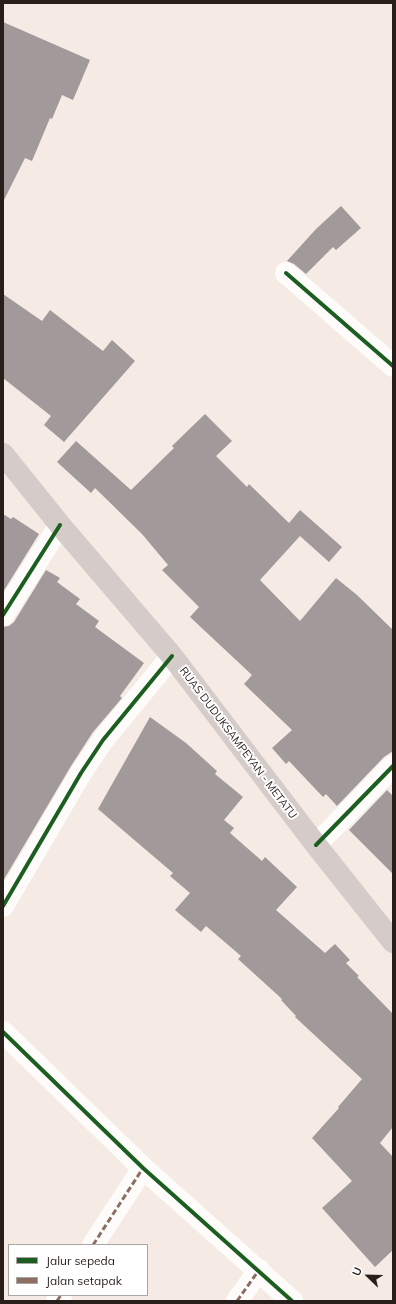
<!DOCTYPE html>
<style>
body{margin:0}
#map{position:relative;width:396px;height:1304px;overflow:hidden;background:#f5eae4;font-family:Mulish,sans-serif}
canvas{display:block}
.frame{position:absolute;inset:0;border:4px solid #291f1a;pointer-events:none}
.legend{position:absolute;left:8px;top:1244px;width:140px;height:52px;box-sizing:border-box;background:#fff;border:1px solid #a9a5a3;margin:0;padding:5px 7px;list-style:none;font-size:12px;color:#291f1a}
.legend li{display:flex;align-items:center;gap:8px;height:20px}
.legend b{width:20px;border:1px solid #a9a5a3}
.north{position:absolute;left:348px;top:1256px;width:40px;height:40px;-webkit-text-stroke:3px #fff;paint-order:stroke;rotate:293deg;font-size:11px;font-weight:700;line-height:16px;text-align:center;color:#291f1a}
.north::after{content:'';display:block;margin:auto;width:14px;height:18px;background:#291f1a;clip-path:polygon(50% 0,100% 100%,50% 72%,0 100%)}
</style>
<div id="map">
<canvas width="396" height="1304"></canvas>
<div class="frame"></div>
<ul class="legend">
<li><b style="height:5px;background:#1b5e20"></b>Jalur sepeda</li>
<li><b style="height:5px;background:#8d6e63"></b>Jalan setapak</li>
</ul>
<div class="north">U</div>
</div>
<script>
const context = document.querySelector('canvas').getContext('2d');
context.lineJoin = 'round';
function paint(path, color) { context.fillStyle = color; context.fill(path, 'evenodd'); }
const poly = rows => new Path2D(rows.map(r => 'M' + r).join(''));
function strokePath(path, color, width, dash) { context.strokeStyle = color; context.lineWidth = width; context.lineCap = dash ? 'butt' : 'round'; context.setLineDash(dash || []); context.stroke(path); }
function write(font, color, halo, rows, align = 'center') {
  context.font = font + ' Mulish,sans-serif'; context.lineWidth = 4; context.setLineDash([]); context.textBaseline = 'middle'; context.strokeStyle = halo; context.fillStyle = color; for (const [text, x, y, turn = 0] of rows) {
    context.save(); context.translate(x, y); context.rotate((+turn || 0) * Math.PI / 180); context.textAlign = isNaN(turn) ? turn : align; if (halo) context.strokeText(text, 0, 0); context.fillText(text, 0, 0); context.restore();
  }
}
paint(poly([
 [3,22,90,60,73,100,62,95,52,119,50,118,32,161,25,158,3,202],
 [341,206,361,228,336,250,333,247,306,274,294,264,287,261,316,229],
 [3,294,42,321,50,310,103,351,112,340,135,361,64,442,44,425,51,416,3,378],
 [205,414,232,441,216,456,247,487,249,484,289,523,300,510,342,547,329,562,300,536,260,580,300,621,336,578,357,595,393,630,393,751,384,757,337,806,326,794,323,797,289,761,286,764,272,748,292,730,244,684,252,675,190,617,199,607,162,570,168,565,142,534,95,488,91,493,57,462,76,441,131,490,174,448,172,446],
 [3,514,11,519,13,517,39,534,3,592],
 [46,570,60,578,57,582,80,599,76,604,99,621,95,627,144,663,120,696,122,698,93,732,71,766,3,881,3,627,9,626,14,622],
 [150,717,186,743,217,771,215,774,243,797,224,820,234,828,230,833,262,861,265,857,297,887,276,910,325,953,335,944,350,960,346,963,359,976,357,977,393,1014,393,1127,380,1143,393,1157,393,1250,375,1267,322,1208,352,1181,312,1138,339,1108,338,1107,362,1079,295,1017,296,1016,281,1000,282,999,238,959,241,956,206,926,201,932,175,910,190,893,170,876,173,873,98,809],
 [387,790,393,796,393,874,349,830]
]), '#a1999a');
strokePath(poly([
 [286,273,393,366],
 [3,615,60,525],
 [316,845,393,766],
 [3,906,81,773,103,740,172,656],
 [3,1032,143,1168,292,1301],
 [93,1245,143,1168],
 [57,1301,61,1295],
 [237,1301,259,1270]
]), '#fefcfb', 22);
strokePath(poly([
 [3,454,60,525,172,656,316,845,393,942]
]), '#d5cbc8', 22);
strokePath(poly([
 [93,1245,143,1168],
 [57,1301,61,1295],
 [237,1301,259,1270]
]), '#8d6e63', 3, [6, 3]);
strokePath(poly([
 [286,273,393,366],
 [3,615,60,525],
 [316,845,393,766],
 [3,906,81,773,103,740,172,656],
 [3,1032,143,1168,292,1301]
]), '#1b5e20', 4);
write('11px', '#291f1a', '#fff', [
 ["RUAS DUDUKSAMPEYAN - METATU",238,743,53]
]);
</script>
